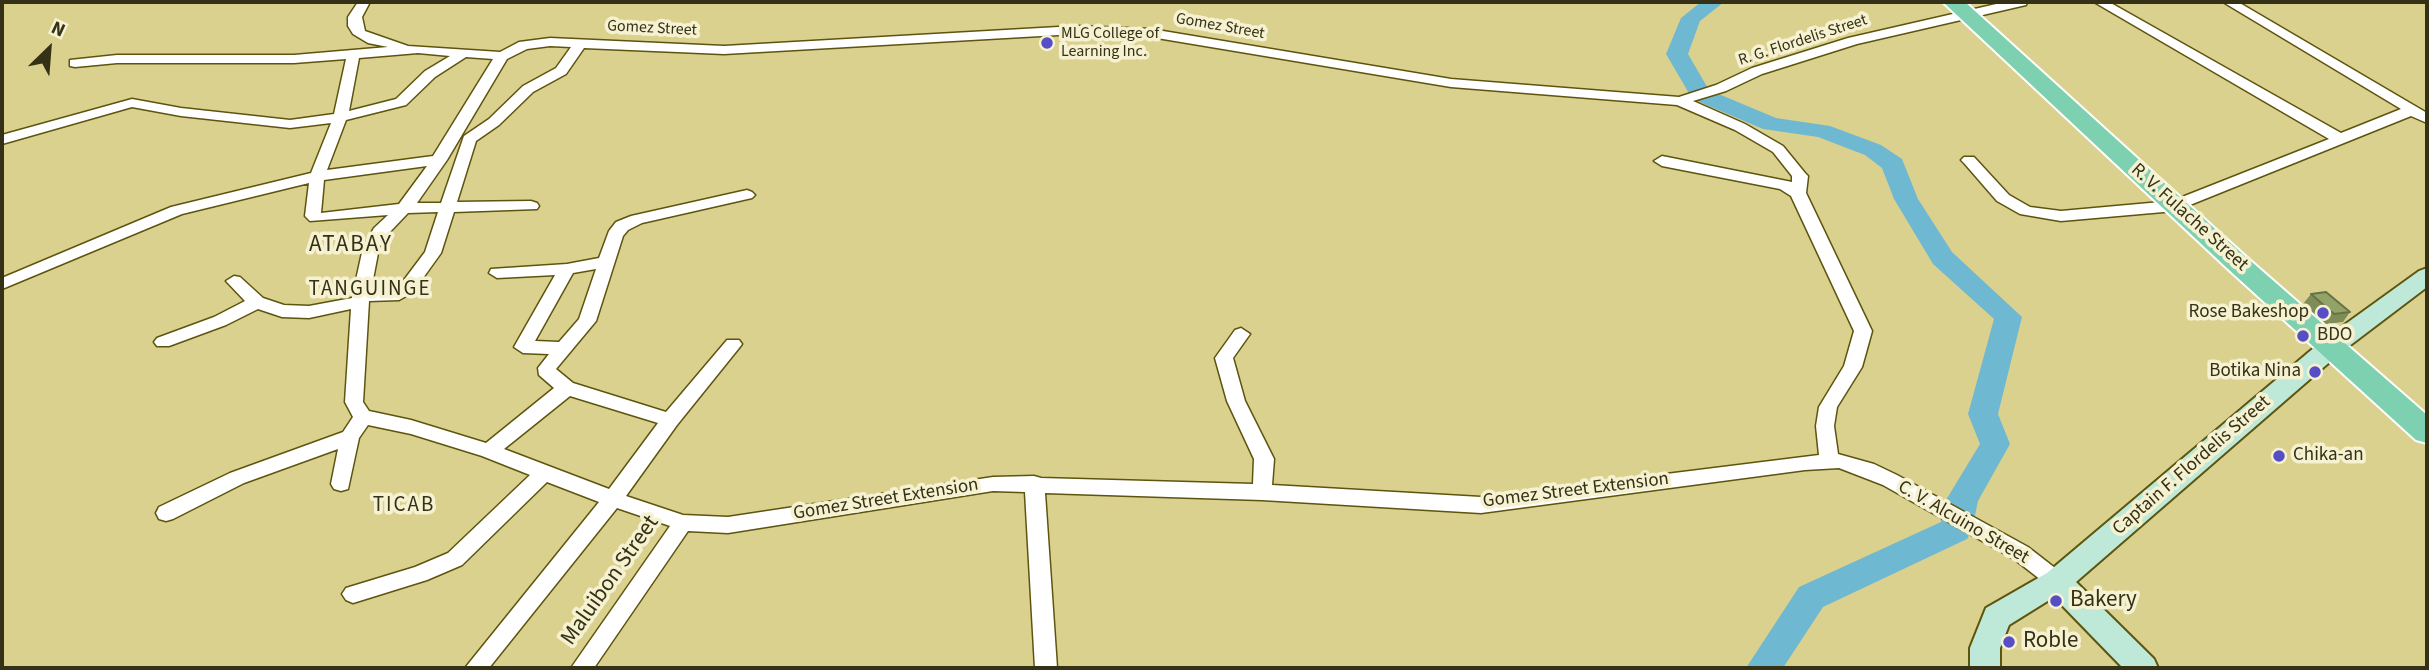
<!DOCTYPE html>
<style>
body{margin:0}
#map{position:relative;width:2429px;height:670px;overflow:hidden;background:#dbd18f;font-family:"Source Sans 3",sans-serif}
canvas{display:block}
.frame{position:absolute;inset:0;border:4px solid #343116;pointer-events:none}
.north{position:absolute;left:14px;top:14px;width:70px;height:70px;-webkit-text-stroke:5px #f5f1d1;paint-order:stroke;rotate:25deg;font-size:19px;font-weight:700;line-height:28px;text-align:center;color:#343116}
.north::after{content:'';display:block;margin:auto;width:24px;height:32px;background:#343116;clip-path:polygon(50% 0,100% 100%,50% 72%,0 100%)}
</style>
<div id="map">
<canvas width="2429" height="670"></canvas>
<div class="frame"></div>
<div class="north">N</div>
</div>
<script>
const context = document.querySelector('canvas').getContext('2d');
context.lineJoin = 'round';
const poly = rows => new Path2D(rows.map(r => 'M' + r).join(''));
function paint(path, color) { context.fillStyle = color; context.fill(path, 'evenodd'); }
function strokePath(path, color, width, dash) { context.strokeStyle = color; context.lineWidth = width; context.lineCap = dash ? 'butt' : 'round'; context.setLineDash(dash || []); context.stroke(path); }
function write(font, color, halo, rows, align = 'center') {
  context.font = font + ' "Source Sans 3",sans-serif'; context.lineWidth = 7; context.setLineDash([]); context.textBaseline = 'middle'; context.strokeStyle = halo; context.fillStyle = color; for (const [text, x, y, turn = 0] of rows) {
    context.save(); context.translate(x, y); context.rotate((+turn || 0) * Math.PI / 180); context.textAlign = isNaN(turn) ? turn : align; if (halo) context.strokeText(text, 0, 0); context.fillText(text, 0, 0); context.restore();
  }
}
paint(poly([
 [1701,2,1724,2,1700,21,1688,54,1709,90,1776,118,1830,126,1881,145,1902,159,1918,199,1952,252,2022,317,1998,414,2010,444,1978,501,1972,530,1967,539,1823,607,1783,668,1746,668,1799,587,1941,522,1946,500,1980,444,1968,414,1994,319,1933,264,1894,199,1882,168,1865,155,1818,137,1763,129,1697,101,1690,95,1666,54,1681,18,1701,2]
]), '#6fb8d1');
const street = poly([
 [358,2,370,2,362,17,365,31,408,46,500,52,519,42,550,38,724,46,1076,26,1151,29,1451,79,1679,97,1716,85,1752,68,1848,38,2005,2,2027,2,2026,5,1857,44,1762,74,1726,91,1693,101,1745,124,1783,146,1805,173,1808,176,1806,193,1872,331,1862,367,1837,407,1834,426,1838,454,1874,464,1897,475,2028,547,2064,575,2067,581,2064,587,2057,590,2050,587,2014,559,1883,485,1839,468,1805,470,1481,513,1262,500,1045,493,1057,668,1035,668,1025,492,993,491,728,533,688,531,594,668,571,668,670,526,617,508,489,668,465,668,599,502,547,482,462,565,427,580,353,603,346,600,342,594,346,588,415,567,448,553,530,475,482,456,411,434,368,425,359,438,348,489,341,491,334,489,331,484,338,449,244,483,173,519,166,521,159,519,156,513,159,507,230,473,343,432,353,417,345,402,351,309,309,318,282,317,258,309,226,325,169,346,157,346,154,342,157,338,214,317,245,301,226,281,234,276,240,277,263,298,284,305,309,306,352,298,363,248,374,228,388,215,310,221,305,216,309,183,182,214,2,289,2,278,171,207,311,173,331,123,290,128,181,116,132,107,2,144,2,135,132,99,181,108,290,120,334,114,346,59,294,63,117,63,75,67,70,66,70,60,117,55,294,55,388,47,368,43,353,34,348,26,348,17,358,2],
 [1076,34,1151,37,1451,87,1677,105,1735,130,1773,152,1792,176,1792,182,1662,156,1654,161,1662,166,1780,189,1791,196,1854,331,1844,366,1819,407,1816,426,1819,455,1481,497,1272,485,1274,459,1245,401,1233,358,1250,334,1241,328,1235,330,1215,358,1227,401,1254,459,1253,484,1041,478,1034,476,993,477,728,517,683,515,626,496,677,425,739,348,742,344,739,340,727,340,666,412,573,383,556,369,596,321,623,236,628,230,642,223,752,198,755,195,752,192,747,190,631,216,616,222,609,231,599,258,567,264,491,269,489,273,497,278,555,275,514,347,523,353,549,354,538,368,539,375,554,388,486,443,411,420,369,411,363,402,369,301,399,300,413,292,441,253,454,212,537,209,539,206,537,203,531,201,457,202,476,141,499,125,533,92,566,74,584,48,724,54,1076,34],
 [550,46,571,47,556,68,523,86,489,119,464,136,441,203,417,203,447,160,507,59,527,49,550,46],
 [418,53,450,56,425,71,396,99,349,111,359,58,418,53],
 [466,57,493,59,433,156,327,170,346,120,406,105,435,77,466,57],
 [427,166,399,204,321,213,324,180,427,166],
 [438,212,425,252,401,284,395,289,371,290,379,248,387,235,408,213,438,212],
 [596,269,579,319,559,342,535,341,573,273,596,269],
 [570,396,658,423,609,489,504,449,570,396],
 [2094,2,2109,2,2341,133,2401,109,2223,2,2238,2,2427,113,2427,123,2411,116,2175,211,2061,221,2020,214,1997,201,1964,163,1961,160,1964,157,1974,157,2009,195,2030,207,2061,211,2172,201,2329,139,2094,2]
]);
const secondary = poly([
 [2427,268,2427,287,2340,353,2076,582,2154,659,2158,668,2123,668,2054,597,2009,625,2000,648,2000,668,1970,668,1970,648,1986,608,2047,573,2322,341,2419,271,2427,268]
]);
const primary = poly([
 [1943,2,1965,2,2245,256,2427,415,2427,443,2416,440,2227,268,1943,2]
]);
strokePath(street, '#5d540e', 3);
strokePath(secondary, '#5d540e', 4);
strokePath(primary, '#fff', 4);
paint(street, '#fff');
paint(secondary, '#bee8d7');
paint(primary, '#7dd0b0');
paint(poly([
 [2311,294,2350,312,2343,322,2326,324,2303,304]
]), '#7e8c58');
const building = poly([
 [2326,292,2350,312,2334,314,2311,294,2326,292]
]);
paint(building, '#92a366');
strokePath(building, '#667247', 2);
for (const [x, y, r, color] of [
 [1047,43,7,"#574ec6"],
 [2323,313,7,"#574ec6"],
 [2303,336,7,"#574ec6"],
 [2315,372,7,"#574ec6"],
 [2279,456,7,"#574ec6"],
 [2056,601,7,"#574ec6"],
 [2009,642,7,"#574ec6"]
]) { const dot = new Path2D(); dot.arc(x, y, r, 0, 2 * Math.PI); context.fillStyle = color; context.fill(dot); strokePath(dot, '#f5f1d1', 2.5); }
write('16px', '#343116', '#f5f1d1', [
 ["Gomez Street",1220,27,10],
 ["Gomez Street",652,29,3],
 ["R. G. Flordelis Street",1803,41,-18]
]);
write('16px', '#343116', '#f5f1d1', [
 ["MLG College of",1061,34],
 ["Learning Inc.",1061,52]
], 'left');
write('19px', '#343116', '#f5f1d1', [
 ["R. V. Fulache Street",2189,218,42],
 ["Captain F. Flordelis Street",2192,466,-41],
 ["Gomez Street Extension",1576,491,-7],
 ["Gomez Street Extension",886,500,-9],
 ["C. V. Alcuino Street",1963,523,30]
]);
write('19px', '#343116', '#f5f1d1', [
 ["Rose Bakeshop",2309,313],
 ["BDO",2317,336,"left"],
 ["Botika Nina",2301,372],
 ["Chika-an",2293,456,"left"]
], 'right');
context.letterSpacing = '2px';
write('21px', '#343116', '#f5f1d1', [
 ["TANGUINGE",370,290],
 ["TICAB",404,506]
]);
context.letterSpacing = '0px';
context.letterSpacing = '2px';
write('23px', '#343116', '#f5f1d1', [
 ["ATABAY",351,246]
]);
context.letterSpacing = '0px';
write('23px', '#343116', '#f5f1d1', [
 ["Maluibon Street",611,581,-55]
]);
write('23px', '#343116', '#f5f1d1', [
 ["Bakery",2070,601],
 ["Roble",2023,642]
], 'left');
</script>
